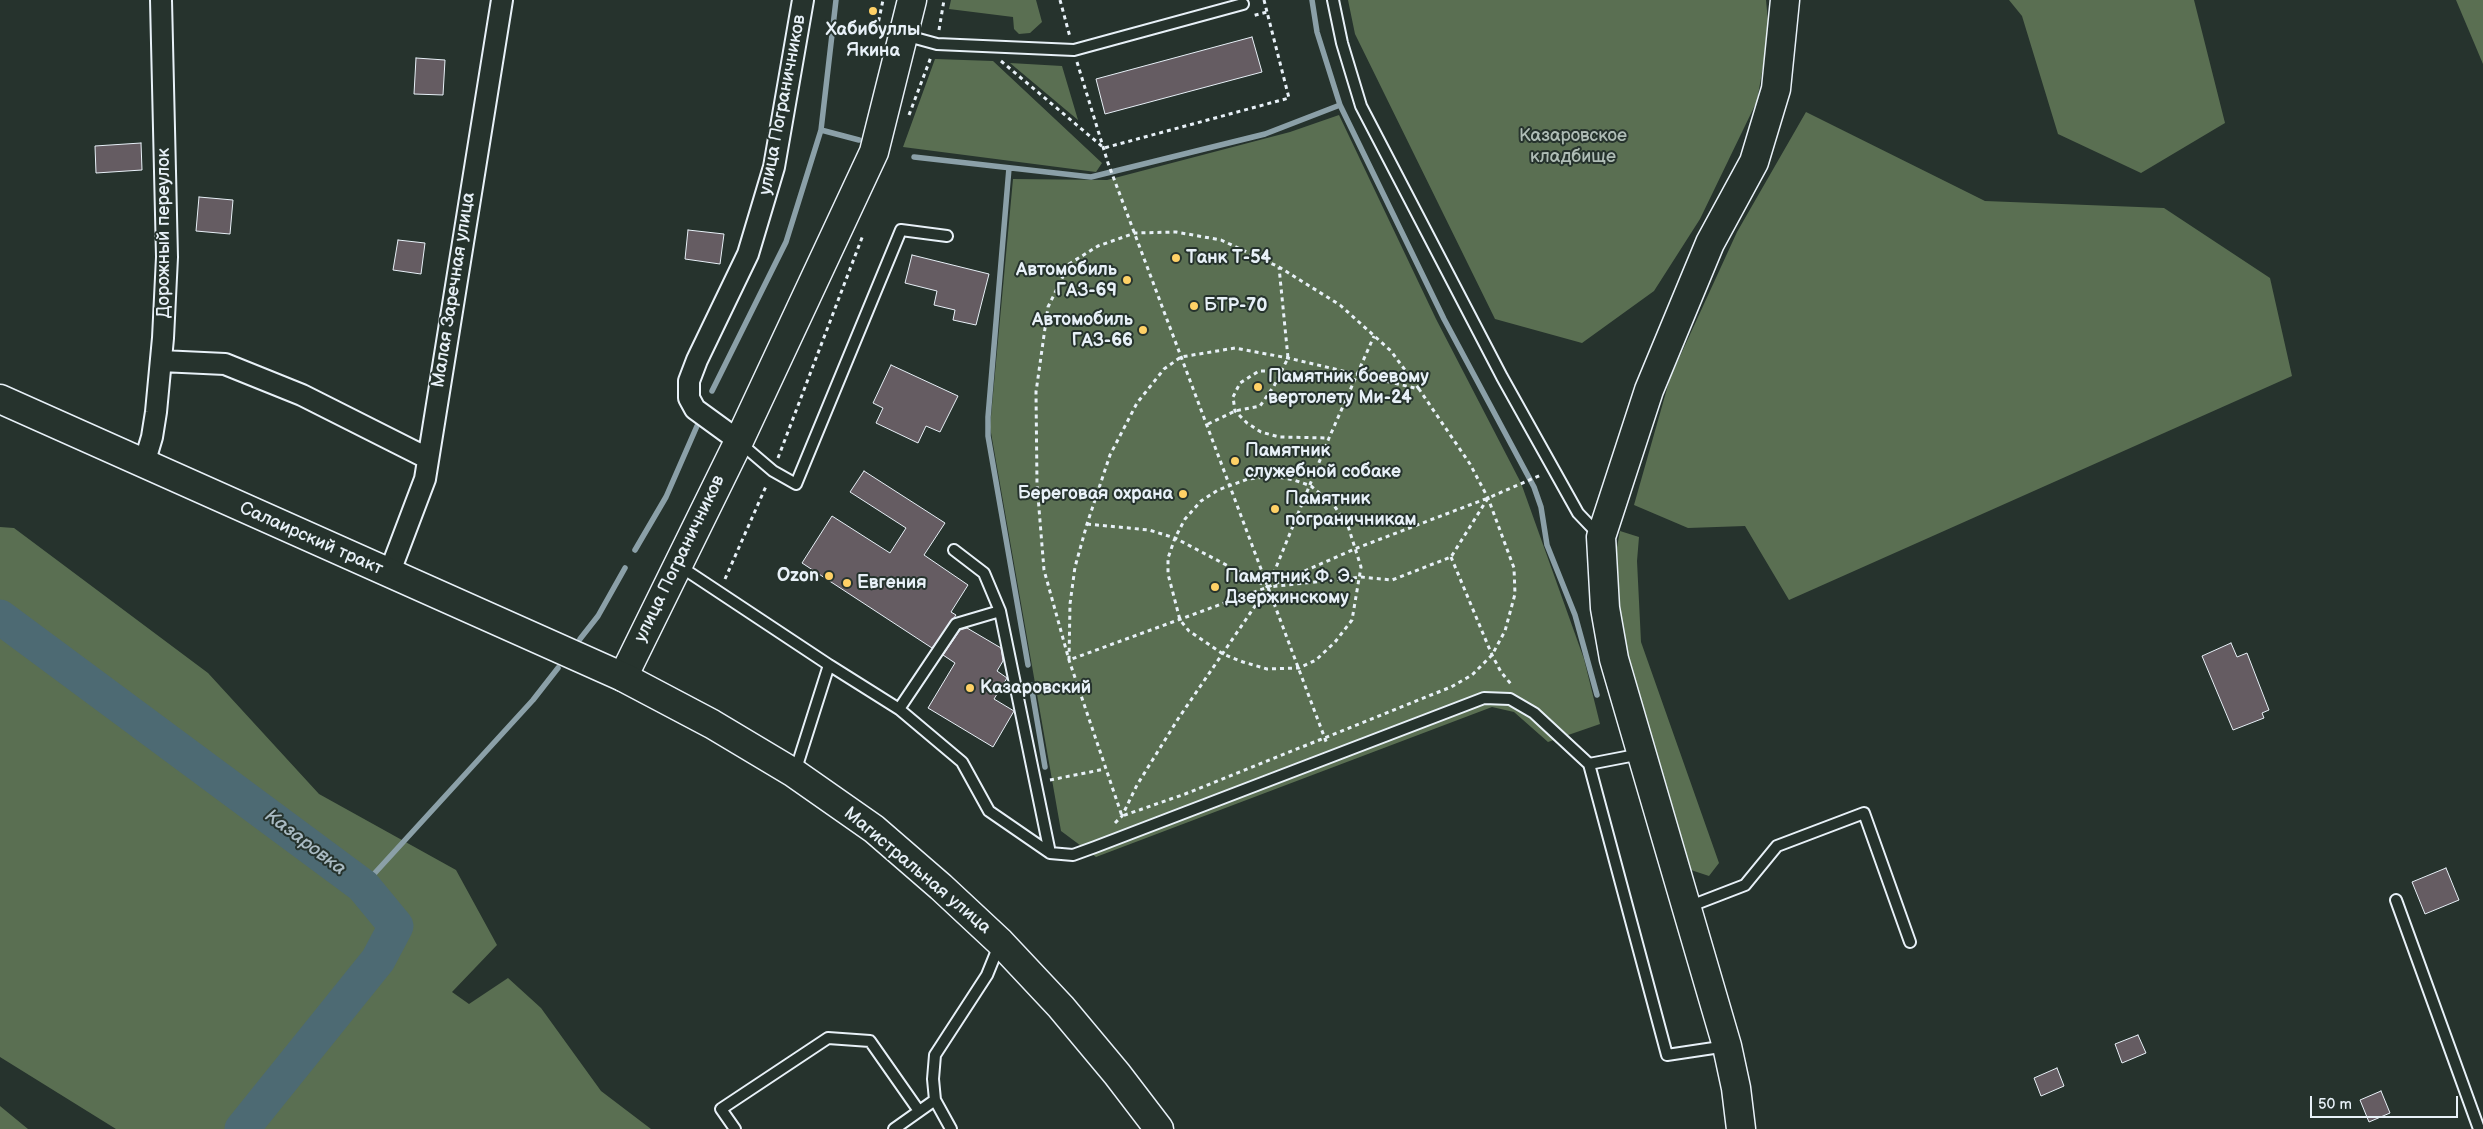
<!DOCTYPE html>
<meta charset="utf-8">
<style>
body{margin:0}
#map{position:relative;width:2483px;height:1129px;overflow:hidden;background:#26332d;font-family:"Balsamiq Sans",sans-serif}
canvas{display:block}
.scale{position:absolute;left:2310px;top:1096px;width:148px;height:22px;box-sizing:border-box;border:2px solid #e8f1f8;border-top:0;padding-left:6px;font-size:15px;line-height:18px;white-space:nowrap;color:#e8f1f8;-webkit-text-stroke:4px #26332d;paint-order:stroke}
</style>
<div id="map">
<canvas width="2483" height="1129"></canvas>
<div class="scale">50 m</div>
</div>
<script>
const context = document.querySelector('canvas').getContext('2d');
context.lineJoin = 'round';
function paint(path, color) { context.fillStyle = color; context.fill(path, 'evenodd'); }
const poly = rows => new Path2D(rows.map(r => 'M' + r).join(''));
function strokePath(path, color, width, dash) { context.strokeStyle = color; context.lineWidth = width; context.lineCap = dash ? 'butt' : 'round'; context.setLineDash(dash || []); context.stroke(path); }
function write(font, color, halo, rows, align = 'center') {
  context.font = font + ' "Balsamiq Sans",sans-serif'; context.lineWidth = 4; context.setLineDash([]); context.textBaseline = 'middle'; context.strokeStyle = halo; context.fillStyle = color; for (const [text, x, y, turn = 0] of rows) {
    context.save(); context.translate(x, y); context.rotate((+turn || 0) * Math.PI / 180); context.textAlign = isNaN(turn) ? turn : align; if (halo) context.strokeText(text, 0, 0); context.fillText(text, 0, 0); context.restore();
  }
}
paint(poly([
 [951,0,1036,0,1042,22,1030,33,1019,34,1014,29,1013,17,949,9],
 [1348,0,1766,0,1769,32,1757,101,1700,219,1654,291,1582,343,1495,319,1355,34],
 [2009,0,2194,0,2225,123,2141,173,2058,134,2022,16],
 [2456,0,2483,0,2483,64],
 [935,59,993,61,1102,163,1096,172,903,147],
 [1010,63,1062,66,1078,120],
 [1806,112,1985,201,2164,208,2270,278,2292,376,1789,600,1745,526,1688,528,1634,505,1670,378,1737,232],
 [1339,115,1436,319,1521,483,1584,659,1600,724,1548,742,1514,712,1492,707,1096,857,1061,831,990,427,1013,179,1107,180,1290,132],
 [0,527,14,528,208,673,319,794,456,870,497,945,452,992,469,1004,508,978,541,1008,601,1091,651,1129,116,1129,0,1057],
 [1620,531,1639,537,1637,561,1641,642,1719,863,1709,876,1691,870,1619,642,1612,574],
 [0,1106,28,1129,0,1129]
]), '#5a6f52');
strokePath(poly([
 [1312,0,1317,32,1340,105],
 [821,130,859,140],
 [914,157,1091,177,1265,134,1340,105,1444,319,1534,487,1541,507,1547,545,1575,615,1597,695],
 [1009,168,988,417,988,436,1028,665],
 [712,391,786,242,821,130,836,0],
 [635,550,666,497,697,426],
 [580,639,598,616,625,568],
 [1031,685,1045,767],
 [363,886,533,700,558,668]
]), '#8ba0a8', 5.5);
strokePath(poly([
 [0,617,363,886,396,926,378,960,242,1129]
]), '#4d6a73', 35);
const building = poly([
 [1252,37,1262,72,1105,114,1096,79,1252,37],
 [416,58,445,60,443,95,414,94,416,58],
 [141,143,142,170,96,173,95,146,141,143],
 [199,197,233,200,230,234,196,231,199,197],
 [688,230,724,234,720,264,685,259,688,230],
 [398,240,425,243,421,274,393,270,398,240],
 [912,255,989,274,976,325,953,320,955,310,934,305,937,291,905,283,912,255],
 [891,365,958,396,940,432,926,426,918,443,876,423,883,408,873,403,891,365],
 [864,471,945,523,924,555,968,585,951,612,956,615,932,648,802,563,832,516,890,553,906,528,850,492,864,471],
 [967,628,1001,648,1003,661,997,671,1007,678,994,699,1014,711,993,747,928,708,955,663,943,655,960,630,967,628],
 [2231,643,2237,657,2247,653,2269,710,2262,713,2264,718,2233,730,2202,656,2231,643],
 [2446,868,2459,900,2425,914,2412,882,2446,868],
 [2138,1035,2146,1053,2122,1063,2115,1044,2138,1035],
 [2057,1068,2064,1086,2041,1096,2034,1078,2057,1068],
 [2381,1091,2390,1113,2369,1122,2360,1100,2381,1091]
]);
paint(building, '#655c62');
strokePath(building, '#e8f1f8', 1);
const lane = poly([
 [1333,0,1342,43,1361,106,1502,377,1578,513,1599,535],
 [904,35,937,44,1074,50,1243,4],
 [739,442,773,471,796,484,901,230,947,236],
 [954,550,984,573,1000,611,1050,853],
 [678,565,829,665,899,709,962,762,989,811,1050,853,1073,855,1095,847,1484,698,1510,699,1534,713,1589,764,1641,754],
 [899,709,956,624,1000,611],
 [1589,764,1667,1055,1727,1046],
 [795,772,829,665],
 [2396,900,2479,1129],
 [1688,907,1745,885,1777,846,1864,813,1910,942],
 [735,1129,721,1109,828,1038,870,1041,919,1111],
 [894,1129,935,1100],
 [951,1129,935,1100,933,1079,935,1055,987,975,1000,943]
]);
const street = poly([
 [161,361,225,364,302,395,427,458],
 [739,441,695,409,689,398,689,381,697,360,748,254,774,167,803,0],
 [144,464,152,437,156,412,163,338,167,257,161,0],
 [389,574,425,479,502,0]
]);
const secondary = poly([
 [623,677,739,441,874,152,912,0],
 [1741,1129,1736,1088,1727,1046,1614,659,1605,608,1601,537,1649,390,1710,243,1754,162,1776,89,1785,0]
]);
const primary = poly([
 [0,399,623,677,712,724,794,773,874,829,941,887,1000,942,1061,1007,1117,1074,1159,1129]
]);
strokePath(lane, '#e8f1f8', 14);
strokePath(street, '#e8f1f8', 24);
strokePath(secondary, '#e8f1f8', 31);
strokePath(primary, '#e8f1f8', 31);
strokePath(poly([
 [1060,0,1070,37],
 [1264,0,1267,12],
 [877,29,883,0],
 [939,30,944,0],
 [1001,61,1104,148,1289,98,1267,12,1252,16],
 [1077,62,1108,163,1327,744],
 [909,115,931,57],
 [1281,371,1259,371,1240,383,1233,397,1235,411,1247,423,1261,432,1279,437,1329,438],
 [1419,389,1391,351,1340,305,1279,267,1221,240,1176,232,1135,233,1098,246,1069,264,1048,307,1036,392,1037,484,1044,570,1069,660,1122,816,1185,794,1451,687,1472,675,1492,655,1505,631,1515,594,1514,568,1488,498,1470,464,1419,389,1288,358,1235,348,1181,357,1164,369,1137,403,1110,455,1087,524,1075,567,1070,604,1069,660,1268,587,1357,548,1488,498],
 [1208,424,1235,411,1260,406,1274,386,1288,358,1279,267],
 [778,458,863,235],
 [1272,476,1294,480,1311,486,1333,504,1348,526,1361,567,1352,620,1335,642,1316,660,1299,668,1267,669,1243,662,1223,654,1189,631,1180,620,1168,574,1168,558,1175,538,1185,519,1201,501,1218,490,1248,479,1272,476],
 [1087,524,1149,530,1175,538,1268,587,1361,577,1392,580,1451,557,1488,498,1541,475],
 [1451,557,1492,655,1501,672,1511,684],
 [725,579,767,484],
 [1050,780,1105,769],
 [1115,823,1122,816,1137,785,1178,719,1268,587,1329,438,1374,336]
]), '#e8f1f8', 3, [4, 4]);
strokePath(lane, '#26332d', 10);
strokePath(street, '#26332d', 20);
strokePath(secondary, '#26332d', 28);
strokePath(primary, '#26332d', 28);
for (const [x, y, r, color] of [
 [873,11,5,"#ffd166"],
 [1176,258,5,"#ffd166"],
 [1127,280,5,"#ffd166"],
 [1194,306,5,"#ffd166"],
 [1143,330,5,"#ffd166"],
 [1258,387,5,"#ffd166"],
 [1235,461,5,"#ffd166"],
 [1183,494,5,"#ffd166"],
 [1275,509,5,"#ffd166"],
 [829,576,5,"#ffd166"],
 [847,583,5,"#ffd166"],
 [1215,587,5,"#ffd166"],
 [970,688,5,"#ffd166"]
]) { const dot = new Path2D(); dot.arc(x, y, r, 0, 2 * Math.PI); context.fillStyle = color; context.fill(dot); strokePath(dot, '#26332d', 2); }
write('bold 18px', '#e8f1f8', '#26332d', [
 ["Хабибуллы",873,30,"center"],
 ["Якина",873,51,"center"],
 ["Танк Т-54",1186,258],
 ["Автомобиль",1117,270,"right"],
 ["ГАЗ-69",1117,291,"right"],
 ["БТР-70",1204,306],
 ["Автомобиль",1133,320,"right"],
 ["ГАЗ-66",1133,341,"right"],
 ["Памятник боевому",1268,377],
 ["вертолету Ми-24",1268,398],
 ["Памятник",1245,451],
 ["служебной собаке",1245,472],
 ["Береговая охрана",1173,494,"right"],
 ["Памятник",1285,499],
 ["пограничникам",1285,520],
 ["Ozon",819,576,"right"],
 ["Памятник Ф. Э.",1225,577],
 ["Дзержинскому",1225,598],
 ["Евгения",857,583],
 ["Казаровский",980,688]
], 'left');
write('18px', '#e8f1f8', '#26332d', [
 ["улица Пограничников",783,105,-79],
 ["Дорожный переулок",164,233,-90],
 ["Малая Заречная улица",454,290,-81],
 ["Салаирский тракт",311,539,24],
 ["улица Пограничников",680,559,-64],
 ["Магистральная улица",917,871,40]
]);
write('18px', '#afbdb6', '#26332d', [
 ["Казаровское",1573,136],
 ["кладбище",1573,157]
]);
write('italic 19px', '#aabbc3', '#26332d', [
 ["Казаровка",305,843,37]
]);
</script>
